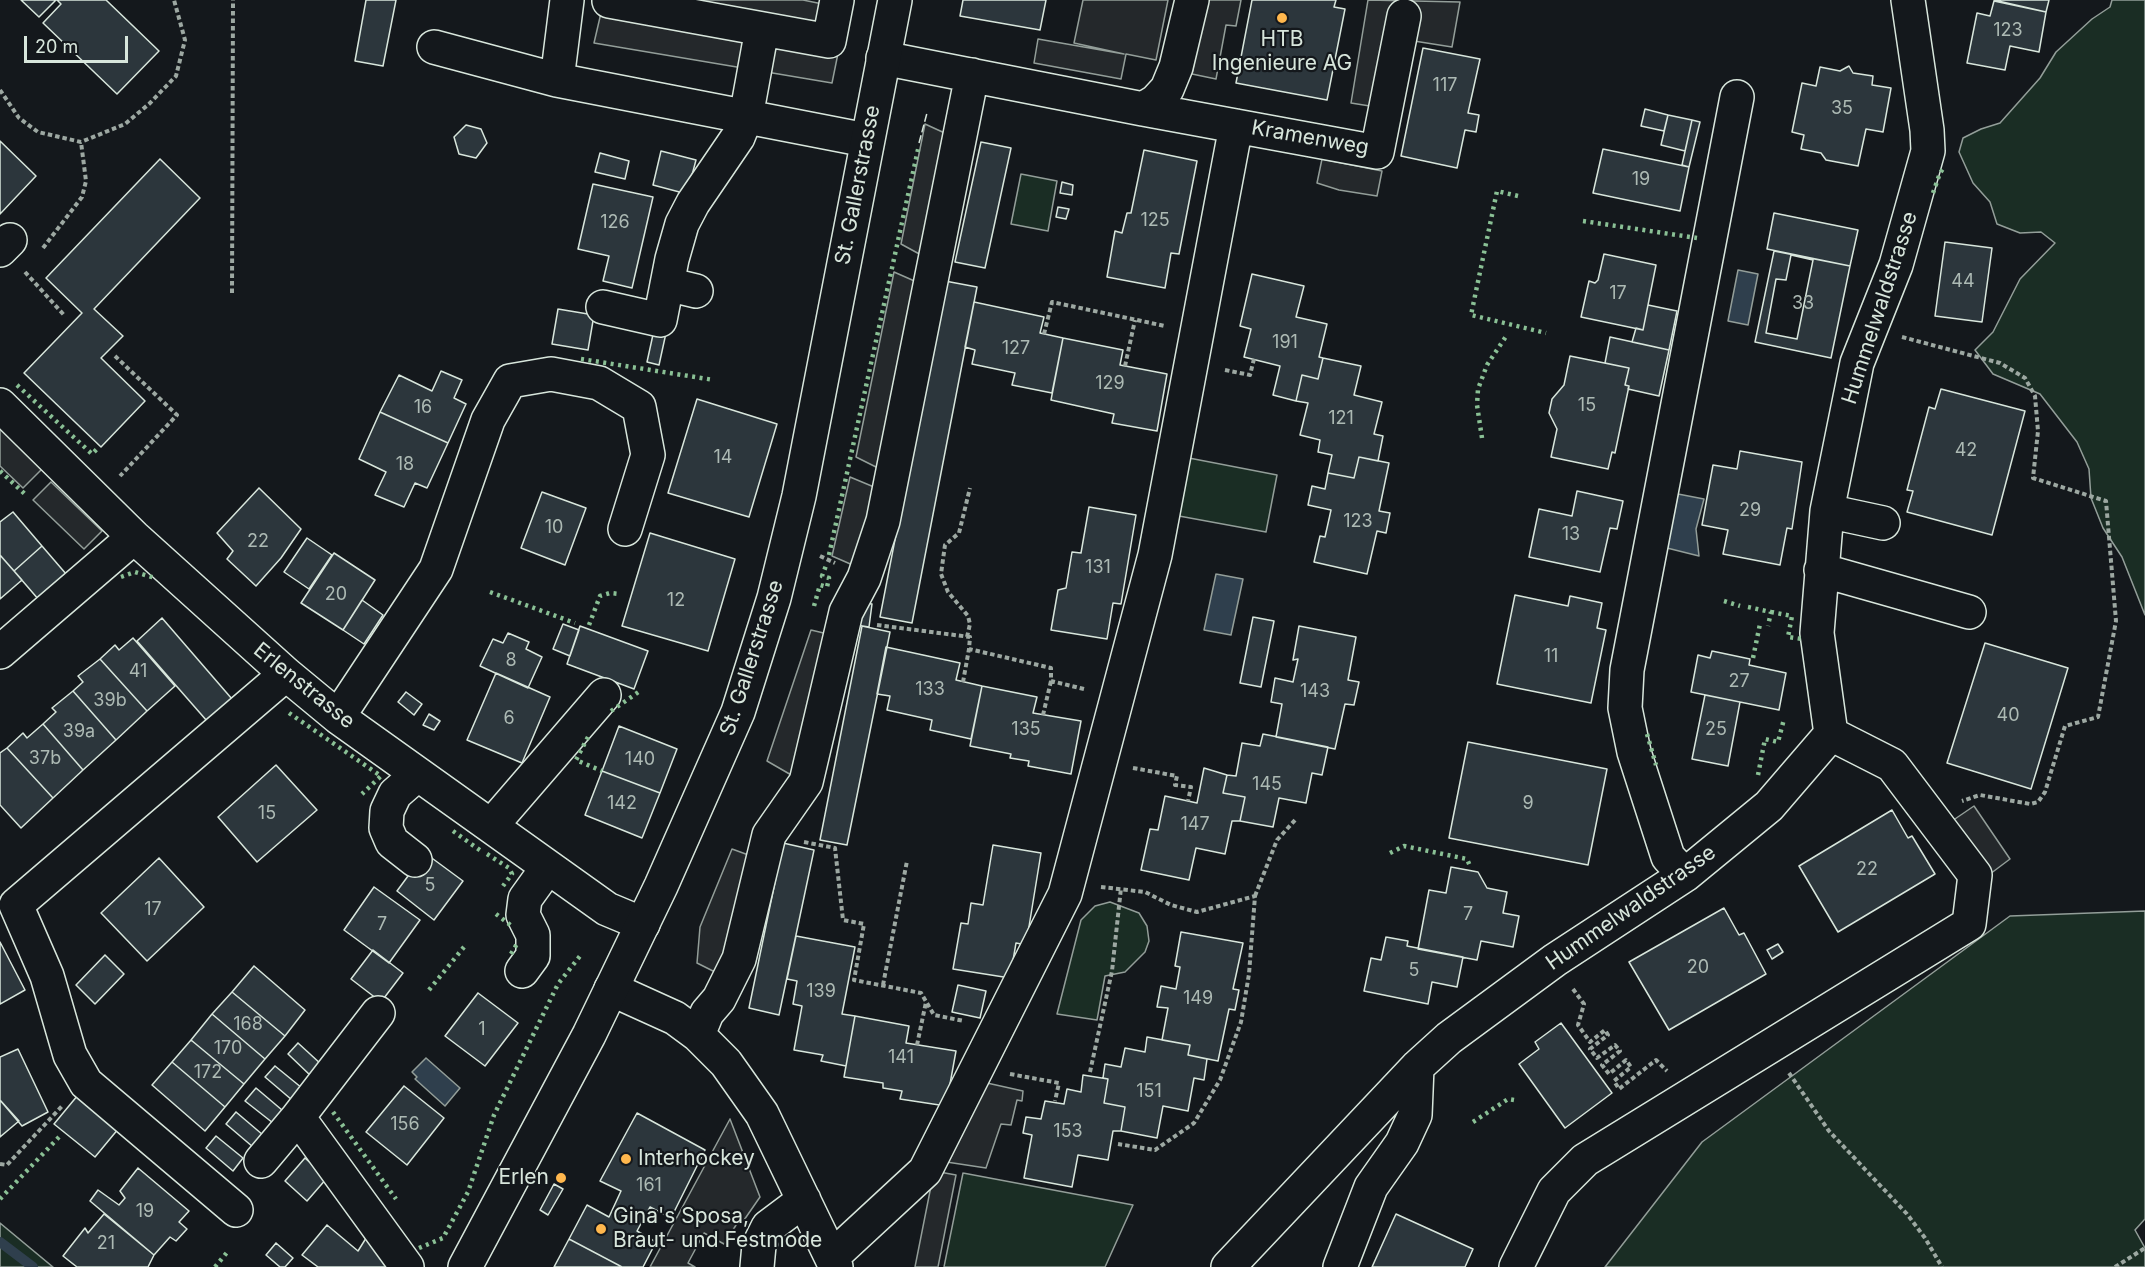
<!DOCTYPE html>
<style>
body{margin:0}
#map{position:relative;width:2145px;height:1267px;overflow:hidden;background:#14181c;font-family:Inter,sans-serif}
canvas{display:block}
.scale{position:absolute;left:24px;top:36px;width:104px;height:27px;box-sizing:border-box;border:3px solid #d8e6dc;border-top:0;padding-left:8px;font-size:18px;line-height:21px;white-space:nowrap;color:#d8e6dc;-webkit-text-stroke:4px #14181c;paint-order:stroke}
</style>
<div id="map">
<canvas width="2145" height="1267"></canvas>
<div class="scale">20 m</div>
</div>
<script>
const context = document.querySelector('canvas').getContext('2d');
context.lineJoin = 'round';
function paint(path, color) { context.fillStyle = color; context.fill(path, 'evenodd'); }
const poly = rows => new Path2D(rows.map(r => 'M' + r).join(''));
function strokePath(path, color, width, dash) { context.strokeStyle = color; context.lineWidth = width; context.lineCap = dash ? 'butt' : 'round'; context.setLineDash(dash || []); context.stroke(path); }
function write(font, color, halo, rows, align = 'center') {
  context.font = font + ' Inter,sans-serif'; context.lineWidth = 4.5; context.setLineDash([]); context.textBaseline = 'middle'; context.strokeStyle = halo; context.fillStyle = color; for (const [text, x, y, turn = 0] of rows) {
    context.save(); context.translate(x, y); context.rotate((+turn || 0) * Math.PI / 180); context.textAlign = isNaN(turn) ? turn : align; if (halo) context.strokeText(text, 0, 0); context.fillText(text, 0, 0); context.restore();
  }
}
const green = poly([
 [2112,0,2145,0,2145,615,2122,557,2103,528,2091,498,2089,469,2077,442,2040,394,1993,374,1975,350,1993,332,2020,279,2055,243,2041,232,2020,233,1997,224,1990,202,1973,183,1959,152,1963,138,1981,129,2000,123,2040,78,2056,52,2092,19,2110,7,2112,0],
 [1021,174,1057,181,1048,231,1011,224,1021,174],
 [1189,458,1277,475,1266,532,1179,516,1189,458],
 [1110,902,1139,913,1147,926,1149,941,1145,952,1125,972,1105,976,1097,1020,1057,1014,1081,920,1095,906,1110,902],
 [2145,911,2145,1219,2135,1230,2145,1248,2145,1267,1605,1267,1702,1142,2010,916,2145,911],
 [963,1173,1133,1205,1105,1267,944,1267,963,1173],
 [0,1223,53,1267,0,1267,0,1223]
]);
paint(green, '#1a2d24');
strokePath(green, '#939e99', 1.5);
const parking = poly([
 [604,0,803,0,847,9,832,83,594,43,604,0],
 [1083,0,1168,0,1156,60,1126,54,1121,79,1034,63,1038,39,1124,54,1074,43,1083,0],
 [1206,0,1241,0,1236,26,1226,25,1216,79,1192,74,1206,0],
 [1368,0,1460,2,1452,47,1414,41,1401,111,1351,103,1368,0],
 [925,124,949,135,923,256,901,244,925,124],
 [1322,159,1382,171,1377,196,1339,190,1317,183,1322,159],
 [894,272,919,283,880,469,856,457,894,272],
 [0,428,42,469,23,488,0,466,0,428],
 [850,477,874,487,855,566,832,556,850,477],
 [51,482,102,531,84,549,33,500,51,482],
 [811,630,832,635,793,776,767,761,811,630],
 [1974,806,2010,859,1986,877,1949,823,1974,806],
 [732,849,754,857,717,973,697,963,700,927,732,849],
 [987,1083,1023,1091,1022,1101,1017,1100,1011,1125,1001,1124,986,1168,940,1161,987,1083],
 [730,1119,760,1197,742,1223,738,1222,724,1244,704,1233,688,1263,695,1267,650,1267,730,1119],
 [934,1171,956,1175,938,1267,915,1267,934,1171]
]);
paint(parking, '#24282b');
strokePath(parking, '#939e99', 1.5);
const water = poly([
 [1738,270,1758,274,1748,325,1728,321,1738,270],
 [1678,494,1704,499,1696,529,1699,556,1667,548,1678,494],
 [1216,574,1243,579,1231,635,1204,630,1216,574],
 [426,1058,460,1088,445,1106,415,1079,417,1077,412,1072,426,1058]
]);
paint(water, '#2f3f4d');
strokePath(water, '#939e99', 1.5);
strokePath(poly([
 [0,1242,33,1267]
]), '#2f3f4d', 10);
const building = poly([
 [21,0,56,0,39,17,21,0],
 [57,0,106,0,159,51,117,94,43,23,61,4,57,0],
 [366,0,396,0,383,66,355,61,366,0],
 [963,0,1046,0,1040,30,960,16,963,0],
 [1252,0,1336,0,1334,7,1345,9,1327,100,1236,83,1252,0],
 [1994,0,2049,0,2046,12,1994,0],
 [1994,1,2046,12,2039,52,2010,46,2005,70,1967,63,1977,13,1990,16,1994,1],
 [1423,48,1480,59,1468,113,1479,115,1476,132,1465,130,1457,168,1401,156,1423,48],
 [1849,66,1853,73,1873,76,1872,85,1891,88,1883,132,1866,129,1858,166,1826,160,1821,153,1801,149,1804,135,1792,132,1802,83,1816,86,1820,67,1840,71,1849,66],
 [1645,109,1668,115,1664,131,1641,126,1645,109],
 [1668,115,1692,120,1685,151,1661,145,1668,115],
 [1692,120,1700,122,1689,167,1682,165,1692,120],
 [466,125,481,129,487,143,476,158,459,154,454,137,466,125],
 [0,141,36,176,0,214,0,141],
 [981,142,1011,148,985,268,955,262,981,142],
 [1603,149,1689,167,1680,211,1593,193,1603,149],
 [1144,150,1197,161,1179,254,1171,253,1165,288,1107,277,1115,231,1122,233,1127,213,1131,213,1144,150],
 [661,151,696,160,687,194,653,185,661,151],
 [600,153,629,161,625,179,595,172,600,153],
 [160,159,200,198,94,309,123,336,101,358,145,401,101,447,24,373,82,313,46,278,160,159],
 [1062,182,1073,185,1072,195,1060,193,1062,182],
 [593,184,653,197,632,288,603,281,609,256,578,249,593,184],
 [1058,207,1069,209,1066,219,1056,217,1058,207],
 [1774,213,1858,230,1850,266,1767,249,1774,213],
 [1945,242,1992,248,1982,322,1935,316,1945,242],
 [1774,251,1850,266,1831,358,1755,342,1774,251],
 [1604,254,1656,265,1643,330,1581,317,1589,281,1595,283,1598,280,1604,254],
 [1791,255,1813,260,1797,339,1766,333,1776,279,1786,280,1791,255],
 [1252,274,1304,286,1296,317,1327,324,1319,357,1323,358,1318,379,1302,375,1296,401,1273,395,1280,366,1244,357,1251,329,1240,326,1252,274],
 [945,281,977,287,912,623,880,617,945,281],
 [974,302,1044,317,1040,333,1063,338,1052,393,1012,385,1015,373,972,364,975,350,965,347,974,302],
 [1648,305,1677,311,1669,350,1632,342,1636,328,1643,330,1648,305],
 [558,309,594,315,588,350,552,344,558,309],
 [654,330,666,333,659,365,647,362,654,330],
 [1610,337,1669,350,1659,396,1628,389,1629,386,1625,385,1629,368,1605,363,1610,337],
 [1063,338,1123,350,1120,365,1167,374,1157,431,1112,423,1114,414,1051,400,1063,338],
 [1570,356,1629,368,1625,385,1629,386,1615,453,1612,452,1608,469,1551,457,1557,429,1549,413,1552,399,1564,385,1570,356],
 [1323,358,1361,366,1354,395,1382,402,1374,434,1383,436,1378,461,1359,457,1354,478,1328,473,1332,455,1318,452,1320,440,1300,435,1308,403,1296,401,1302,375,1318,379,1323,358],
 [441,371,462,380,454,398,466,404,448,443,380,412,399,375,432,391,441,371],
 [1941,389,2025,411,1992,535,1907,512,1913,491,1907,490,1929,407,1935,409,1941,389],
 [697,399,777,424,749,517,668,493,697,399],
 [380,412,448,443,427,488,415,483,404,507,375,495,386,472,359,459,380,412],
 [1740,451,1802,462,1792,529,1787,528,1780,565,1723,554,1728,530,1702,525,1713,465,1737,469,1740,451],
 [1359,457,1389,463,1379,511,1390,513,1386,533,1377,531,1367,574,1314,562,1320,536,1325,537,1331,510,1308,505,1312,486,1325,489,1328,473,1354,478,1359,457],
 [259,488,301,529,281,558,256,586,227,559,233,551,217,533,259,488],
 [1577,491,1623,501,1617,529,1610,528,1600,572,1529,557,1539,509,1572,516,1577,491],
 [542,492,586,508,565,565,521,548,542,492],
 [1089,507,1136,515,1121,604,1113,603,1107,639,1051,630,1058,590,1066,588,1072,552,1081,553,1089,507],
 [13,512,42,546,14,571,0,555,0,522,13,512],
 [650,533,735,559,708,651,622,626,650,533],
 [307,538,332,555,309,589,284,572,307,538],
 [42,546,73,582,45,607,14,571,42,546],
 [334,553,375,580,343,630,301,603,334,553],
 [0,555,22,580,0,599,0,555],
 [1515,595,1568,606,1570,596,1602,603,1597,628,1606,630,1591,703,1497,684,1515,595],
 [362,600,383,615,364,644,343,630,362,600],
 [860,602,872,604,869,627,856,625,860,602],
 [1253,617,1274,621,1261,687,1240,683,1253,617],
 [162,618,232,699,207,721,137,641,162,618],
 [563,624,579,630,570,656,553,649,563,624],
 [580,626,648,651,634,689,567,664,580,626],
 [862,626,890,632,847,845,820,840,862,626],
 [1299,626,1356,637,1348,680,1359,682,1354,705,1345,704,1335,749,1276,737,1282,704,1271,702,1275,678,1293,682,1298,659,1293,660,1299,626],
 [508,633,529,642,526,649,542,657,528,688,480,666,493,639,503,643,508,633],
 [133,638,175,686,147,711,100,659,115,645,119,650,133,638],
 [1985,643,2068,668,2031,789,1947,763,1985,643],
 [886,647,960,663,956,680,982,686,971,739,930,730,932,720,887,710,890,696,877,694,886,647],
 [1712,651,1750,659,1749,665,1786,673,1779,710,1691,692,1698,655,1710,658,1712,651],
 [100,659,147,711,116,740,73,691,83,682,78,676,100,659],
 [496,673,550,697,522,763,467,740,496,673],
 [982,686,1037,697,1033,713,1081,721,1071,774,1028,766,1029,761,1010,758,1011,754,970,746,982,686],
 [73,691,116,740,83,770,43,724,56,712,52,708,73,691],
 [406,692,422,704,414,715,398,702,406,692],
 [1705,695,1740,702,1728,766,1692,759,1705,695],
 [429,714,440,721,434,730,423,725,429,714],
 [43,724,83,770,53,798,7,748,23,733,27,738,43,724],
 [619,726,677,749,660,793,602,771,619,726],
 [1263,734,1328,747,1322,775,1312,773,1306,803,1279,798,1273,827,1240,821,1245,797,1223,793,1227,775,1236,776,1242,743,1260,746,1263,734],
 [1468,742,1607,769,1588,865,1449,838,1468,742],
 [7,748,53,798,21,828,0,805,0,753,7,748],
 [276,765,317,810,257,862,218,817,276,765],
 [1204,768,1227,775,1223,793,1245,797,1240,821,1232,821,1225,854,1196,848,1189,880,1141,870,1150,829,1158,830,1165,796,1197,803,1204,768],
 [602,771,660,793,642,838,585,815,602,771],
 [1892,810,1908,838,1912,836,1935,874,1838,932,1799,866,1892,810],
 [783,843,814,850,779,1015,749,1008,783,843],
 [993,845,1041,853,1026,945,1016,943,1010,978,953,969,961,923,968,924,971,903,983,905,993,845],
 [425,853,463,881,434,920,397,891,425,853],
 [159,858,204,907,147,961,101,913,159,858],
 [1451,867,1478,872,1487,888,1507,892,1503,913,1519,916,1513,947,1481,941,1477,960,1418,949,1429,890,1446,893,1451,867],
 [374,887,420,920,389,963,344,930,374,887],
 [1724,908,1739,935,1744,933,1766,974,1669,1030,1629,962,1724,908],
 [1181,932,1243,943,1233,989,1239,990,1235,1010,1229,1009,1218,1061,1188,1055,1190,1045,1162,1040,1168,1008,1157,1007,1161,986,1176,989,1180,967,1175,966,1181,932],
 [796,936,855,947,842,1014,855,1016,846,1066,821,1061,823,1055,794,1050,802,1006,793,1004,797,981,787,979,796,936],
 [1386,937,1408,941,1407,946,1463,957,1457,987,1432,982,1428,1004,1364,991,1371,958,1381,960,1386,937],
 [0,942,25,990,0,1004,0,942],
 [1778,944,1783,952,1772,959,1767,950,1778,944],
 [373,950,403,973,381,1002,351,979,373,950],
 [105,955,124,974,95,1004,76,985,105,955],
 [254,966,305,1010,285,1036,232,992,254,966],
 [958,985,986,991,980,1018,952,1012,958,985],
 [232,992,285,1036,265,1059,212,1014,232,992],
 [478,993,518,1023,485,1066,445,1036,478,993],
 [212,1014,265,1059,244,1084,191,1040,212,1014],
 [855,1016,909,1026,906,1043,956,1051,946,1106,900,1099,902,1091,883,1088,883,1083,844,1077,855,1016],
 [1561,1023,1612,1093,1565,1128,1519,1064,1539,1049,1535,1042,1561,1023],
 [1147,1037,1190,1045,1188,1055,1207,1059,1204,1080,1194,1078,1188,1111,1163,1106,1157,1138,1121,1131,1125,1107,1104,1103,1108,1079,1103,1078,1105,1064,1121,1067,1125,1048,1145,1052,1147,1037],
 [191,1040,244,1084,225,1107,172,1062,191,1040],
 [298,1043,322,1065,311,1076,288,1054,298,1043],
 [18,1049,48,1112,22,1126,0,1100,0,1057,18,1049],
 [172,1062,225,1107,205,1131,152,1085,172,1062],
 [275,1066,302,1088,292,1100,265,1077,275,1066],
 [1083,1075,1108,1079,1104,1103,1125,1107,1121,1131,1113,1131,1108,1160,1078,1155,1072,1187,1024,1178,1032,1135,1023,1133,1026,1117,1041,1119,1045,1101,1064,1104,1067,1089,1081,1092,1083,1075],
 [404,1086,444,1118,407,1165,366,1132,404,1086],
 [256,1088,282,1110,273,1123,245,1101,256,1088],
 [78,1095,119,1128,95,1157,54,1124,78,1095],
 [0,1100,19,1121,0,1137,0,1100],
 [236,1112,263,1135,253,1147,226,1124,236,1112],
 [637,1113,705,1150,671,1218,650,1207,637,1231,656,1242,643,1267,622,1267,569,1239,587,1205,609,1217,621,1191,600,1181,637,1113],
 [216,1136,243,1158,233,1171,206,1148,216,1136],
 [305,1158,327,1178,307,1201,285,1181,305,1158],
 [138,1168,189,1211,179,1222,187,1229,176,1241,170,1237,154,1255,90,1201,98,1190,119,1205,125,1198,120,1191,138,1168],
 [554,1184,563,1189,548,1215,540,1210,554,1184],
 [104,1214,154,1255,148,1267,77,1267,63,1256,85,1228,88,1233,104,1214],
 [1396,1214,1473,1249,1465,1267,1372,1267,1396,1214],
 [327,1225,358,1251,368,1235,394,1267,318,1267,302,1255,327,1225],
 [569,1239,622,1267,554,1267,569,1239],
 [276,1243,293,1258,285,1267,280,1267,266,1255,276,1243]
]);
paint(building, '#2c363c');
strokePath(building, '#d8e6dc', 1.5);
const minor = poly([
 [609,1,829,41,837,0],
 [434,47,557,80,866,140],
 [883,58,1143,109,1156,101,1167,89,1176,67,1192,0],
 [557,80,567,0],
 [1143,109,1377,152,1404,16],
 [0,250,10,240],
 [667,284,696,291],
 [603,307,660,320,672,259,682,224,693,203,738,137,746,117,762,29],
 [0,405,134,537,286,674,338,717,607,909,643,924],
 [1827,511,1883,523],
 [1821,570,1969,612],
 [0,652,134,537],
 [338,717,436,569,488,420,510,381,551,374,599,383,639,407,648,455,625,529],
 [491,826,604,695],
 [415,860,392,842,386,828,387,811,395,794,418,774],
 [1685,875,1668,857,1634,752,1625,708,1627,670,1737,97],
 [522,971,533,956,533,935,523,915,525,899,548,867],
 [611,989,675,1018,698,1035,726,1063,762,1114,836,1267],
 [378,1013,298,1117,407,1267],
 [698,1035,707,1013,719,999,739,959,769,835,806,782,846,612,864,578,883,521,972,75],
 [261,1161,298,1117],
 [236,1210,86,1083,70,1055,47,976,16,905,286,674],
 [832,1257,925,1171,1065,894,1155,555,1236,126],
 [757,1267,759,1245,768,1227,804,1200],
 [1228,1267,1417,1067,1449,1038,1555,960,1685,875,1769,806,1831,734,1817,633,1827,511,1857,363,1896,265,1928,151,1927,130,1908,0],
 [1340,1267,1371,1187,1402,1143,1415,1115,1417,1067],
 [1516,1267,1554,1191,1585,1160,1969,924,1975,875,1892,765,1831,734]
]);
const major = poly([
 [465,1267,589,1035,661,886,738,712,774,598,799,496,895,0]
]);
strokePath(minor, '#d8e6dc', 36);
strokePath(major, '#d8e6dc', 36);
strokePath(poly([
 [0,90,19,118,38,132,81,142,125,124,149,104,176,76,185,40,174,0],
 [43,248,82,197,86,181,81,142],
 [25,272,64,315],
 [232,293,233,0],
 [1044,334,1052,302,1165,326],
 [1902,337,2000,363,2025,378,2035,396,2038,431,2033,478,2106,501,2116,621,2098,717,2065,726,2045,792,2038,802,2030,804,1980,795,1962,801],
 [115,356,177,415,120,476],
 [1125,366,1135,320],
 [1225,370,1250,375,1254,359],
 [820,556,835,563],
 [877,625,970,637,969,649,1051,668,1051,681,1084,689],
 [967,637,970,624,968,616,948,592,941,574,945,545,959,533,970,488],
 [963,682,969,649],
 [1043,715,1051,681],
 [1133,768,1177,776,1175,785,1191,787,1188,801],
 [804,842,835,848,843,920,864,924,854,980,921,993,934,1015,964,1021],
 [1101,887,1145,892,1171,905,1197,912,1255,896,1249,974,1241,1022,1220,1080,1194,1123,1155,1150,1118,1144],
 [1255,896,1277,840,1296,819],
 [883,985,907,861],
 [1573,989,1584,1004,1578,1025,1590,1042,1605,1030,1608,1035,1590,1049,1597,1058,1615,1045,1620,1051,1602,1065,1609,1074,1626,1060,1631,1067,1614,1081,1619,1089,1656,1060,1667,1071],
 [917,1045,926,1002],
 [1090,1072,1112,971,1121,888],
 [1789,1073,1829,1131,1907,1214,1925,1238,1942,1267],
 [1010,1074,1059,1083,1055,1101],
 [0,1164,7,1165,63,1105],
 [2115,1267,2145,1248]
]), '#9da8a2', 4, [4.5, 3]);
strokePath(minor, '#14181c', 33);
strokePath(major, '#14181c', 33);
strokePath(poly([
 [1933,193,1940,173,1945,166],
 [1518,196,1497,191,1471,315,1546,333],
 [1583,221,1697,238],
 [581,359,714,380],
 [17,385,92,454,97,449],
 [1482,438,1477,405,1478,389,1487,365,1507,335],
 [0,471,27,496],
 [829,555,919,145],
 [121,577,135,572,155,578],
 [490,592,575,623],
 [1724,601,1740,606],
 [814,606,820,585,827,587,829,578,822,576,827,563],
 [1748,607,1771,612,1768,626],
 [1771,612,1792,616,1788,637,1802,639,1803,636],
 [589,625,600,596,610,593,620,594],
 [1753,658,1760,624],
 [611,711,640,691],
 [289,713,381,776,362,794],
 [1647,734,1656,765],
 [588,737,576,760,602,771],
 [1758,775,1765,739,1778,742,1784,719],
 [453,831,481,851],
 [1390,853,1404,846,1467,859,1470,866],
 [487,854,509,868,512,874,503,886],
 [496,914,513,927],
 [511,954,518,942],
 [429,990,464,947],
 [333,1112,396,1199],
 [1473,1122,1508,1099,1514,1100],
 [0,1199,59,1137],
 [419,1248,443,1238,468,1192,494,1115,558,984,580,956],
 [215,1267,229,1250]
]), '#8ac095', 4.5, [3, 4.5]);
strokePath(poly([
 [919,143,927,113]
]), '#d8e6dc', 1.5, [8, 3]);
for (const [x, y, r, color] of [
 [1282,18,6,"#ffb74d"],
 [626,1159,6,"#ffb74d"],
 [561,1178,6,"#ffb74d"],
 [601,1229,6,"#ffb74d"]
]) { const dot = new Path2D(); dot.arc(x, y, r, 0, 2 * Math.PI); context.fillStyle = color; context.fill(dot); strokePath(dot, '#14181c', 2); }
write('18px', '#adbab4', null, [
 ["123",2008,31],
 ["117",1445,86],
 ["35",1842,109],
 ["19",1641,180],
 ["125",1155,221],
 ["126",615,223],
 ["44",1963,282],
 ["17",1618,294],
 ["33",1803,304],
 ["191",1285,343],
 ["127",1016,349],
 ["129",1110,384],
 ["15",1587,406],
 ["16",423,408],
 ["121",1341,419],
 ["42",1966,451],
 ["14",723,458],
 ["18",405,465],
 ["29",1750,511],
 ["123",1358,522],
 ["10",554,528],
 ["13",1571,535],
 ["22",258,542],
 ["131",1098,568],
 ["20",336,595],
 ["12",676,601],
 ["11",1551,657],
 ["8",511,661],
 ["41",138,672],
 ["27",1739,682],
 ["133",930,690],
 ["143",1315,692],
 ["39b",110,701],
 ["40",2008,716],
 ["6",509,719],
 ["135",1026,730],
 ["25",1716,730],
 ["39a",79,732],
 ["37b",45,759],
 ["140",640,760],
 ["145",1267,785],
 ["142",622,804],
 ["9",1528,804],
 ["15",267,814],
 ["147",1195,825],
 ["22",1867,870],
 ["5",430,886],
 ["17",153,910],
 ["7",1468,915],
 ["7",382,925],
 ["20",1698,968],
 ["5",1414,971],
 ["139",821,992],
 ["149",1198,999],
 ["168",248,1025],
 ["1",482,1030],
 ["170",228,1049],
 ["141",901,1058],
 ["172",208,1073],
 ["151",1149,1092],
 ["156",405,1125],
 ["153",1068,1132],
 ["161",649,1186],
 ["19",145,1212],
 ["21",106,1244]
]);
write('21px', '#d8e6dc', '#14181c', [
 ["HTB",1282,40,"center"],
 ["Ingenieure AG",1282,64,"center"],
 ["Interhockey",638,1159],
 ["Erlen",549,1178,"right"],
 ["Gina's Sposa,",613,1217],
 ["Braut- und Festmode",613,1241]
], 'left');
write('21px', '#d8e6dc', '#14181c', [
 ["Kramenweg",1310,138,10],
 ["St. Gallerstrasse",858,185,-79],
 ["Hummelwaldstrasse",1880,308,-72],
 ["St. Gallerstrasse",752,658,-72],
 ["Erlenstrasse",304,686,39],
 ["Hummelwaldstrasse",1631,908,-35]
]);
</script>
